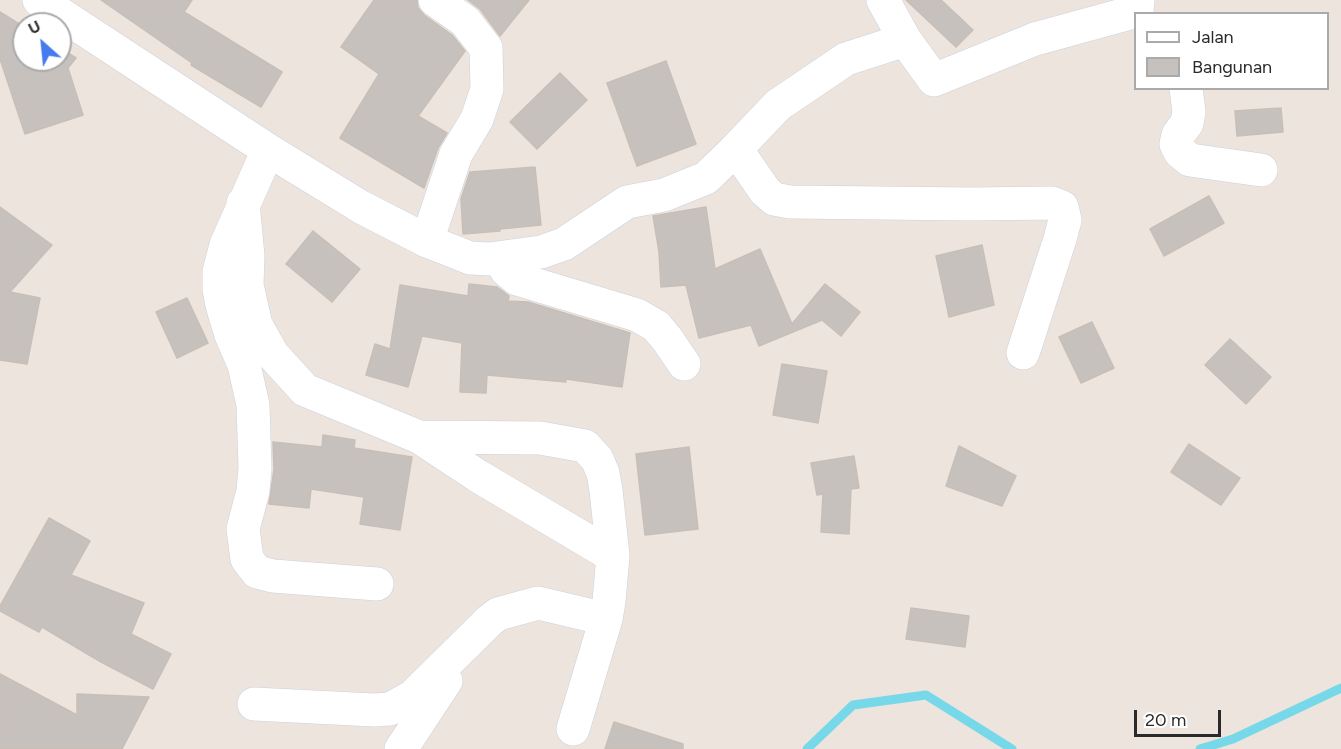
<!DOCTYPE html>
<style>
body{margin:0}
#map{position:relative;width:1341px;height:749px;overflow:hidden;background:#ece4dd;font-family:Figtree,sans-serif}
canvas{display:block}
.legend{position:absolute;left:1134px;top:12px;width:195px;height:78px;box-sizing:border-box;background:#fff;border:2px solid #aaa;margin:0;padding:8px 10px;list-style:none;font-size:18px;color:#2a2a2a}
.legend li{display:flex;align-items:center;gap:12px;height:30px}
.legend b{width:30px;border:2px solid #aaa}
.north{position:absolute;left:12px;top:12px;width:60px;height:60px;box-sizing:border-box;background:#fff;border:2px solid #aaa;border-radius:50%;rotate:333deg;font-size:16px;font-weight:700;line-height:24px;text-align:center;color:#2a2a2a}
.north::after{content:'';display:block;margin:auto;width:21px;height:27px;background:#467bf0;clip-path:polygon(50% 0,100% 100%,50% 72%,0 100%)}
.scale{position:absolute;left:1134px;top:710px;width:87px;height:27px;box-sizing:border-box;border:3px solid #2a2a2a;border-top:0;padding-left:8px;font-size:18px;line-height:21px;white-space:nowrap;color:#2a2a2a;-webkit-text-stroke:4px #fff;paint-order:stroke}
</style>
<div id="map">
<canvas width="1341" height="749"></canvas>
<ul class="legend">
<li><b style="height:8px;background:#fff"></b>Jalan</li>
<li><b style="height:16px;background:#c7c1bd"></b>Bangunan</li>
</ul>
<div class="north">U</div>
<div class="scale">20 m</div>
</div>
<script>
const context = document.querySelector('canvas').getContext('2d');
context.lineJoin = 'round';
const poly = rows => new Path2D(rows.map(r => 'M' + r).join(''));
function strokePath(path, color, width, dash) { context.strokeStyle = color; context.lineWidth = width; context.lineCap = dash ? 'butt' : 'round'; context.setLineDash(dash || []); context.stroke(path); }
function paint(path, color) { context.fillStyle = color; context.fill(path, 'evenodd'); }
strokePath(poly([
 [807,749,853,705,926,695,1012,749],
 [1200,749,1233,739,1341,688]
]), '#76d8e8', 9);
const building = poly([
 [101,0,192,0,184,12,282,72,261,107,191,65,192,63,101,0],
 [374,0,417,0,418,8,424,15,452,35,465,51,418,116,447,133,438,148,424,188,340,138,379,74,341,47,374,0],
 [468,0,529,0,500,36,480,9,468,0],
 [906,0,941,0,973,30,956,47,906,0],
 [0,12,24,27,24,60,60,60,60,48,76,58,68,68,83,115,25,134,0,59,0,12],
 [666,61,696,144,637,166,607,83,666,61],
 [560,73,587,100,537,149,510,122,560,73],
 [1281,108,1283,132,1237,136,1235,111,1281,108],
 [535,167,541,225,500,229,500,231,463,234,461,199,470,172,535,167],
 [1209,196,1224,223,1164,256,1150,229,1209,196],
 [0,207,52,245,10,292,40,298,27,364,0,360,0,207],
 [706,207,715,269,760,249,792,324,825,284,860,312,841,336,822,320,759,346,751,325,699,338,686,285,661,287,659,252,653,216,706,207],
 [313,231,360,269,332,302,286,264,313,231],
 [982,245,994,305,949,317,936,256,982,245],
 [469,284,497,287,509,296,508,301,528,302,630,333,622,387,566,379,566,382,487,375,486,393,460,392,462,343,422,336,408,387,366,375,375,344,390,349,400,285,468,296,469,284],
 [187,298,208,343,177,358,156,312,187,298],
 [1092,322,1114,368,1081,383,1059,337,1092,322],
 [1230,339,1271,377,1246,404,1205,365,1230,339],
 [782,364,827,371,818,423,773,415,782,364],
 [323,435,355,440,354,448,412,457,400,530,360,524,364,497,311,489,309,508,269,504,274,469,273,442,322,447,323,435],
 [1189,444,1240,478,1221,505,1171,472,1189,444],
 [959,446,1016,476,1002,506,946,486,959,446],
 [689,447,698,529,645,535,636,454,689,447],
 [854,456,859,488,851,489,849,534,821,532,823,494,817,495,811,463,854,456],
 [49,518,90,541,71,575,144,603,131,634,171,654,153,689,101,662,42,627,39,632,0,611,0,606,49,518],
 [911,608,969,616,965,647,906,639,911,608],
 [0,674,77,715,77,694,149,697,122,749,0,749,0,674],
 [614,722,683,744,683,749,605,749,614,722]
]);
paint(building, '#c7c1bd');
strokePath(building, '#c7bfb7', 1.5);
const minor = poly([
 [39,0,268,150,361,207,427,241,460,254,470,258,489,259,541,252,564,244,627,202,664,195,706,178,736,149,778,105,846,59,905,40,934,80,1035,39,1137,11,1138,0],
 [883,0,905,40],
 [1186,88,1189,112,1187,123,1178,135,1176,144,1180,152,1190,160,1261,170],
 [736,149,765,191,774,199,790,202,971,204,1052,203,1062,207,1065,220,1060,239,1023,353],
 [268,150,226,245,219,272,219,289,222,305,231,335,244,365,253,405,255,468,253,491,243,529,247,559,257,572,273,576,377,584],
 [243,203,248,256,247,285,256,325,273,355,305,390,419,437,540,438,585,446,597,459,603,473,606,490,613,556,609,601,606,619,573,729],
 [427,241,456,154,477,119,487,89,486,48,465,21,435,0],
 [501,258,506,270,517,279,637,315,656,326,667,339,684,364],
 [419,437,478,476,613,556],
 [254,704,374,710,390,709,413,696,489,621,498,614,538,603,606,619],
 [401,749,446,681]
]);
strokePath(minor, '#ccd1db', 34);
strokePath(minor, '#fff', 33);
</script>
